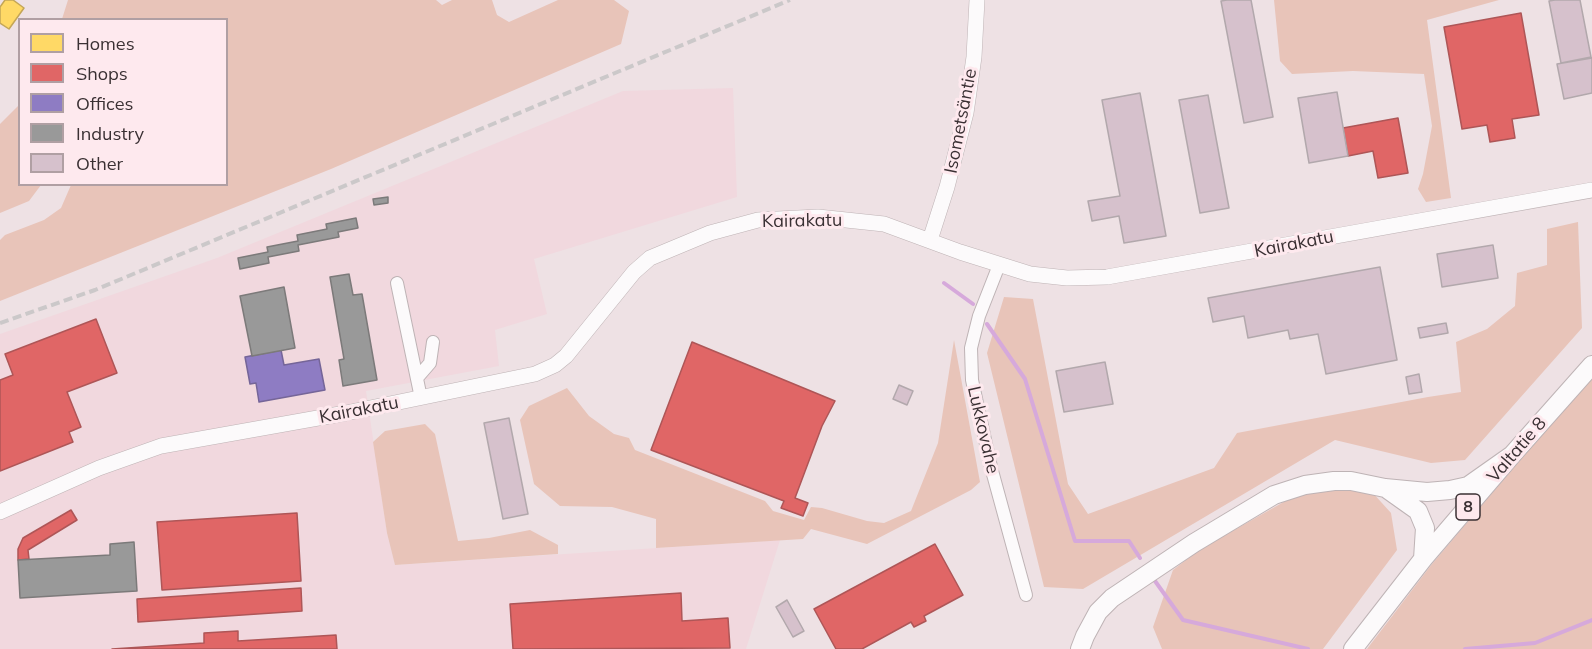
<!DOCTYPE html>
<meta charset="utf-8">
<style>
body{margin:0}
#map{position:relative;width:1592px;height:649px;overflow:hidden;background:#eee1e4;font-family:Mulish,sans-serif}
canvas{display:block}
.legend{position:absolute;left:18px;top:18px;width:210px;height:168px;box-sizing:border-box;background:#fee9ee;border:2px solid #b09fa3;margin:0;padding:8px 10px;list-style:none;font-size:18px;color:#3a3033}
.legend li{display:flex;align-items:center;gap:12px;height:30px}
.legend b{width:30px;border:2px solid #b09fa3}
</style>
<div id="map">
<canvas width="1592" height="649"></canvas>
<ul class="legend">
<li><b style="height:16px;background:#ffd966"></b>Homes</li>
<li><b style="height:16px;background:#e06666"></b>Shops</li>
<li><b style="height:16px;background:#8e7cc3"></b>Offices</li>
<li><b style="height:16px;background:#999"></b>Industry</li>
<li><b style="height:16px;background:#d6c1cc"></b>Other</li>
</ul>
</div>
<script>
const context = document.querySelector('canvas').getContext('2d');
context.lineJoin = 'round';
function paint(path, color) { context.fillStyle = color; context.fill(path, 'evenodd'); }
const poly = rows => new Path2D(rows.map(r => 'M' + r).join(''));
function strokePath(path, color, width, dash) { context.strokeStyle = color; context.lineWidth = width; context.lineCap = dash ? 'butt' : 'round'; context.setLineDash(dash || []); context.stroke(path); }
function write(font, color, halo, rows, align = 'center') {
  context.font = font + ' Mulish,sans-serif'; context.lineWidth = 6; context.setLineDash([]); context.textBaseline = 'middle'; context.strokeStyle = halo; context.fillStyle = color; for (const [text, x, y, turn = 0] of rows) {
    context.save(); context.translate(x, y); context.rotate((+turn || 0) * Math.PI / 180); context.textAlign = isNaN(turn) ? turn : align; if (halo) context.strokeText(text, 0, 0); context.fillText(text, 0, 0); context.restore();
  }
}
paint(poly([
 [733,88,737,197,534,259,547,314,495,330,499,366,366,391,387,533,395,565,780,540,746,649,0,649,0,334,217,258,623,91]
]), '#f1d8de');
paint(poly([
 [68,0,436,0,442,5,452,0,492,0,497,15,509,22,558,0,614,0,629,11,621,44,331,169,0,301,0,240,5,235,44,220,61,208,71,185,226,184,226,20,62,19],
 [1274,0,1499,0,1427,20,1451,198,1426,202,1418,189,1423,174,1432,126,1424,74,1353,71,1292,74,1280,61],
 [19,105,20,184,41,185,29,201,0,213,0,124],
 [1578,222,1582,328,1465,460,1431,463,1335,440,1083,589,1044,587,987,353,1004,297,1033,299,1068,484,1088,514,1214,468,1237,433,1428,397,1461,392,1456,342,1487,329,1515,306,1517,273,1547,265,1547,229],
 [954,340,980,482,971,490,867,544,811,529,803,539,656,548,656,519,612,507,560,506,534,484,520,420,529,406,567,388,589,416,614,434,629,438,635,450,765,501,773,511,804,520,811,507,822,508,867,521,884,523,911,511,938,443],
 [1592,378,1592,649,1367,649,1432,564,1549,426],
 [425,424,435,434,458,541,489,538,530,530,558,545,558,554,395,565,387,533,373,442,385,431],
 [1348,488,1372,492,1391,513,1397,550,1323,649,1162,649,1153,627,1173,570,1199,550,1296,495]
]), '#e8c4b9');
const homes = poly([
 [5,0,13,0,24,8,9,29,0,23,0,7,5,0]
]);
paint(homes, '#ffd966');
strokePath(homes, '#c4a657', 1.5);
const shops = poly([
 [1521,13,1539,115,1512,119,1515,138,1490,142,1487,125,1462,129,1444,27,1521,13],
 [1398,118,1408,173,1378,178,1373,151,1348,156,1343,128,1398,118],
 [96,319,117,373,67,392,81,427,69,432,73,442,0,471,0,380,13,375,5,354,96,319],
 [692,342,835,401,822,426,795,498,808,503,803,516,781,508,784,501,651,450,692,342],
 [71,510,77,520,28,550,29,559,18,560,18,549,23,538,71,510],
 [297,513,301,581,162,590,157,522,297,513],
 [935,544,963,595,924,616,926,621,914,627,911,622,862,649,836,649,814,609,935,544],
 [301,588,302,611,138,622,137,599,301,588],
 [681,593,682,621,728,618,730,648,513,649,510,604,681,593],
 [238,631,238,641,336,635,337,649,112,649,204,643,204,633,238,631]
]);
paint(shops, '#e06666');
strokePath(shops, '#ae5657', 1.5);
const offices = poly([
 [281,350,284,365,319,359,325,390,259,402,256,383,250,384,245,357,281,350]
]);
paint(offices, '#8e7cc3');
strokePath(offices, '#756598', 1.5);
const industry = poly([
 [388,197,388,203,374,205,373,199,388,197],
 [356,218,358,228,338,232,339,237,298,245,299,251,268,257,269,263,240,269,238,258,268,252,267,247,298,241,297,235,327,229,326,224,356,218],
 [349,274,353,295,362,294,377,380,343,386,339,360,344,359,330,277,349,274],
 [284,287,295,348,252,356,240,296,284,287],
 [134,542,137,591,20,598,18,560,110,555,110,544,134,542]
]);
paint(industry, '#999');
strokePath(industry, '#7c7a7a', 1.5);
strokePath(poly([
 [944,283,973,304],
 [987,324,1025,379,1075,541,1129,541,1140,558],
 [1155,581,1183,620,1308,649],
 [1465,649,1535,643,1592,620]
]), '#d6a9db', 4);
const building = poly([
 [1227,0,1251,0,1273,117,1244,123,1221,1,1227,0],
 [1555,0,1580,0,1591,57,1561,63,1549,1,1555,0],
 [1592,58,1592,93,1564,99,1557,64,1592,58],
 [1337,92,1348,156,1309,163,1298,98,1337,92],
 [1140,93,1166,236,1124,243,1119,216,1092,221,1088,201,1120,196,1102,100,1140,93],
 [1208,95,1229,208,1200,213,1179,100,1208,95],
 [1493,245,1498,278,1442,287,1437,254,1493,245],
 [1380,267,1397,360,1326,374,1318,334,1290,339,1288,330,1248,338,1244,316,1213,322,1208,298,1380,267],
 [1446,323,1448,333,1420,338,1418,328,1446,323],
 [1105,362,1113,404,1064,412,1056,371,1105,362],
 [1419,374,1422,392,1409,394,1406,377,1419,374],
 [899,385,913,391,907,405,893,399,899,385],
 [509,418,528,514,503,519,484,423,509,418],
 [787,600,804,631,793,637,776,607,787,600]
]);
paint(building, '#d6c1cc');
strokePath(building, '#b2a8ac', 1.5);
const minor = poly([
 [999,265,979,316,971,348,972,380,991,467,1026,595],
 [397,283,421,398],
 [417,378,430,363,433,342]
]);
const major = poly([
 [930,240,947,187,966,113,974,57,977,0],
 [0,512,99,468,161,446,346,413,535,374,555,365,566,356,634,272,650,258,710,233,758,220,818,217,884,224,960,252,1030,274,1067,278,1107,277,1592,190]
]);
const highway = poly([
 [1387,489,1418,511,1425,528,1423,559],
 [1080,649,1085,636,1098,612,1112,598,1194,543,1274,495,1305,485,1334,481,1351,481,1385,488,1427,492,1450,490,1468,486,1512,455],
 [1353,649,1423,559,1512,455,1592,365]
]);
strokePath(minor, '#beb3b5', 14);
strokePath(major, '#beb3b5', 16);
strokePath(highway, '#beb3b5', 20);
strokePath(minor, '#fcfafb', 12);
strokePath(major, '#fcfafb', 15);
strokePath(highway, '#fcfafb', 18);
strokePath(poly([
 [0,323,95,290,790,0]
]), '#cbc8c9', 4, [9, 4.5]);
for (const [x, y, w] of [
 [1468,507,24]
]) { const box = new Path2D(); box.roundRect(x - w / 2, y - 13, w, 26, 4.5); context.fillStyle = '#fee9ee'; context.fill(box); strokePath(box, '#3a3033', 1.5); }
write('bold 16px', '#3a3033', null, [
 ["8",1468,507]
]);
write('18px', '#3a3033', '#fee9ee', [
 ["Isometsäntie",961,121,-79],
 ["Kairakatu",802,221,-1],
 ["Kairakatu",1294,244,-11],
 ["Kairakatu",359,410,-11],
 ["Lukkovahe",983,430,77],
 ["Valtatie 8",1517,450,-49]
]);
</script>
